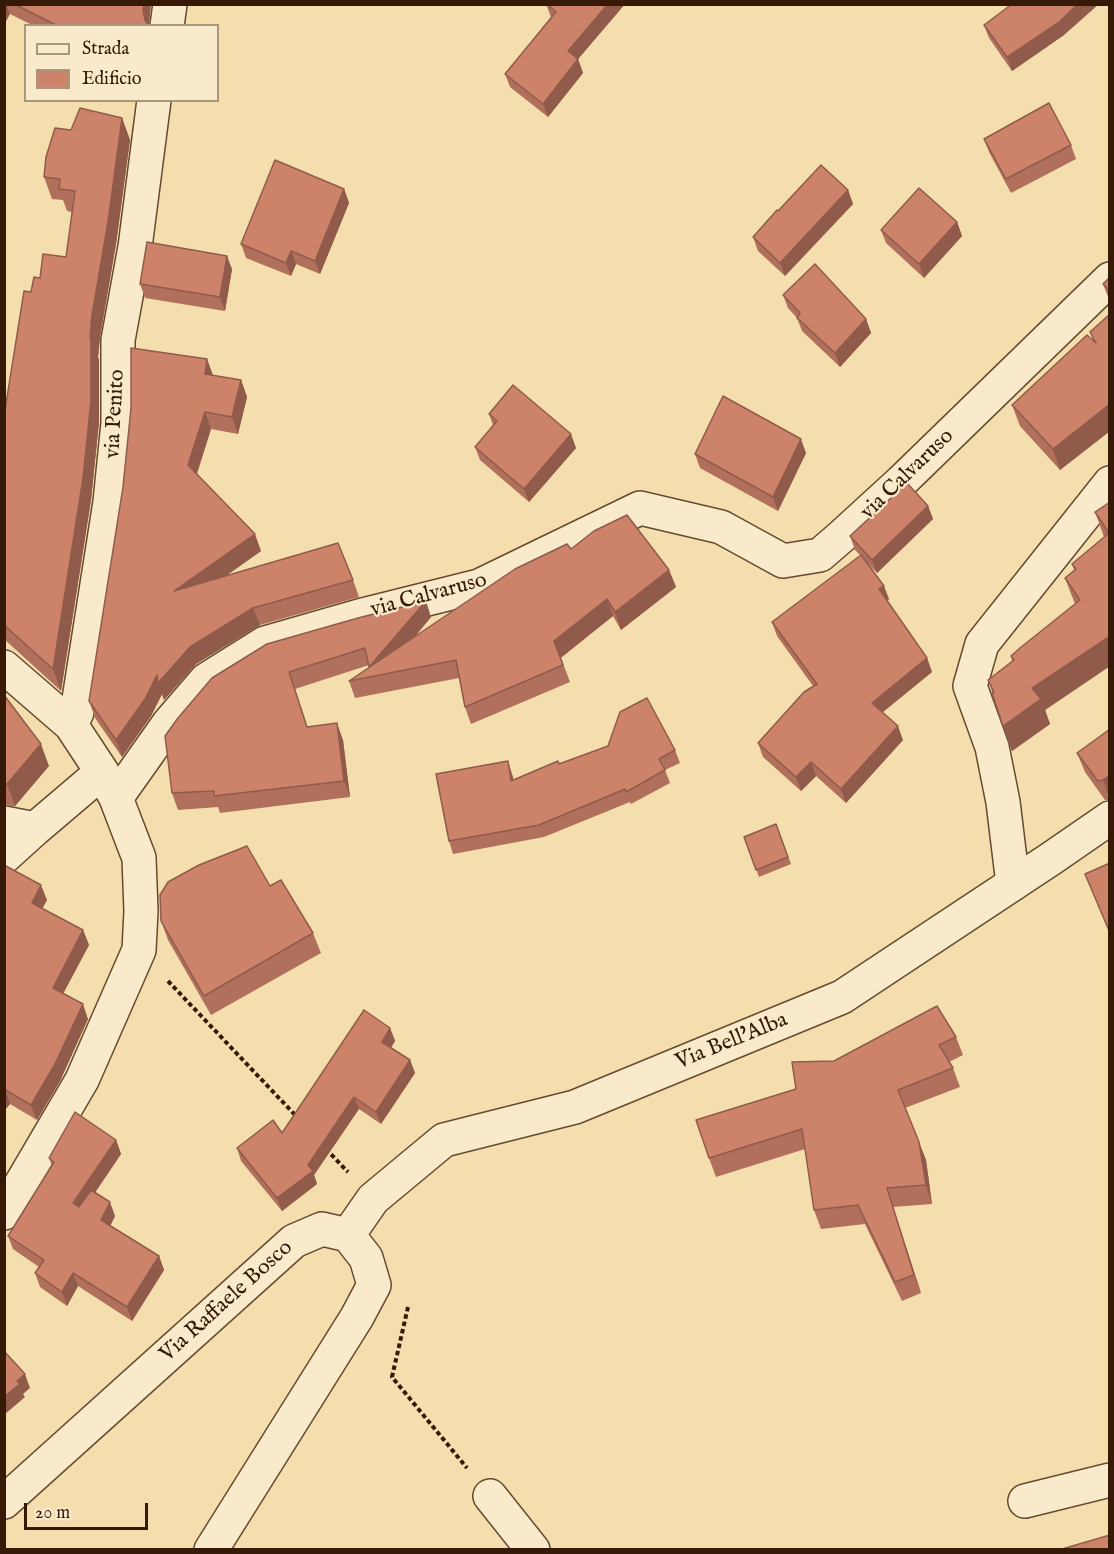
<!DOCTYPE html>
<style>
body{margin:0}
#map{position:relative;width:1114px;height:1554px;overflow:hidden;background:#f4deae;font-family:"IM FELL English",serif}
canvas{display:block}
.frame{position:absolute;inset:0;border:6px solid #361906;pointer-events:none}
.legend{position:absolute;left:24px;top:24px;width:195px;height:78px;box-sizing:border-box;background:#f8eaca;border:2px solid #aa967c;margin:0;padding:8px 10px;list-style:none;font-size:18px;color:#361906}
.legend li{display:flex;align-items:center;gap:12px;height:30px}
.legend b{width:30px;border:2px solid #aa967c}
.scale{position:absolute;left:24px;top:1503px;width:124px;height:27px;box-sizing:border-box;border:3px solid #361906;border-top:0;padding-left:8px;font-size:18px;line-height:21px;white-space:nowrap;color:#361906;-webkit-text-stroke:4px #f8eaca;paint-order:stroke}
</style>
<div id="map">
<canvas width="1114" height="1554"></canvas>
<div class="frame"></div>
<ul class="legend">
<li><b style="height:8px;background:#f8eaca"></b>Strada</li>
<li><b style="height:16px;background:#cd826a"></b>Edificio</li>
</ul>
<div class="scale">20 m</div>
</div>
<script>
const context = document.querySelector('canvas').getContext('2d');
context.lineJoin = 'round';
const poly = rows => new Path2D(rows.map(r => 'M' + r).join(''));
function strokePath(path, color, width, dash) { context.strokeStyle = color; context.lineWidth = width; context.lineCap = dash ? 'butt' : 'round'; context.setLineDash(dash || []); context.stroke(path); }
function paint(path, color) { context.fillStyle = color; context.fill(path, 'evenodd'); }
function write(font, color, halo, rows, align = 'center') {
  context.font = font + ' "IM FELL English",serif'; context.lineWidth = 4.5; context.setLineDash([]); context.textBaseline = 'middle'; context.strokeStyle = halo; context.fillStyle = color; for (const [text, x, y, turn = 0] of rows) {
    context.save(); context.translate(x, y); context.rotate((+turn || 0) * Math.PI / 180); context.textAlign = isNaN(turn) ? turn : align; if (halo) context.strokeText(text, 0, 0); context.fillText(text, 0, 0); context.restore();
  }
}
const minor = poly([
 [167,26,170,4],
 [4,667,71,725,102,772,116,798,139,858,141,911,139,950,82,1080,4,1213],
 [71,725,77,712,110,502,118,423,118,340,135,247,154,100],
 [116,798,169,723,206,680,265,643,359,616,479,586,640,508,721,527,783,561,820,555,842,536,901,482,1110,279],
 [4,823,35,829,102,772],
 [4,857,35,829],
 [1013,884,1003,802,992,747,970,686,982,644,1110,483],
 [348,1235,373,1199,444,1140,575,1107,842,997,1052,858,1110,818],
 [490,1496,533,1550],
 [1025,1501,1110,1480],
 [4,1502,294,1241,322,1229,348,1235,366,1258,374,1285,357,1317,211,1550]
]);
strokePath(minor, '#664a30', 36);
strokePath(poly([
 [168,981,297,1117],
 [326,1149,348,1172],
 [408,1307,392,1377,467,1468]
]), '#361906', 4, [4.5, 3]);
strokePath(minor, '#f8eaca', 33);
paint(poly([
 [4,4,151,4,148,23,149,26,34,26,10,14],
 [546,4,625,4,578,59,583,73,548,117,510,87,505,74,551,17],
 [984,25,1064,35,1012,71,989,38],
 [122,118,130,140,116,244,100,337,98,357,99,360,99,422,91,500,61,691,4,639,4,416,31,292,40,278,66,257,72,212,67,211,63,200,52,199,44,177,71,130],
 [984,139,1071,145,1076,159,1011,193,989,152],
 [344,189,349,203,320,274,296,264,291,276,246,258,241,244],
 [848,190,853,204,785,276,758,251,753,237,778,211],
 [957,222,962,236,924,278,886,243,881,230],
 [232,269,225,311,145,298,140,284],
 [1110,277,1110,302,1103,284],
 [783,295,866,319,871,333,840,367,802,331,797,318,788,308],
 [1110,314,1110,431,1060,470,1020,426,1012,405,1093,340,1090,332],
 [213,376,241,380,247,397,238,434,211,429,197,474,261,551,226,576,353,580,359,597,260,625,196,664,164,700,162,694,151,716,122,757,95,718,89,701],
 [489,414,576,448,529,502,480,460,475,447,493,425],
 [806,453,778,511,700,468,695,454],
 [1110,502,1110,666,1045,710,1050,724,1012,751,988,680,1012,661,1011,656,1075,604,1065,578,1074,570,1072,564,1104,537,1095,512],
 [928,506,933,519,877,573,866,562,889,599,887,601,927,658,932,672,882,712,903,740,846,803,816,776,801,791,763,757,758,743,813,686,777,636,772,622,861,556,855,550,850,536],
 [571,549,669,570,676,587,621,630,613,616,561,658,570,682,471,724,465,707,459,678,355,698,349,681,369,668,369,665,295,689,307,727,343,740,350,797,220,813,218,807,178,810,172,793,212,678,431,617,415,637],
 [4,695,49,766,15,806,4,806],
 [1110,729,1110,800,1105,800,1085,772,1077,753],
 [675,750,680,763,665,770,670,783,631,804,630,802,544,837,453,854,449,841,512,774,514,780,559,764],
 [776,824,791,864,759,877,744,837],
 [4,865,47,900,42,909,83,930,89,945,63,994,88,1019,60,1081,37,1120,10,1104,4,1111],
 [270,886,313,933,321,953,211,1015,168,940,161,921],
 [390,1028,395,1041,391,1048,410,1060,415,1073,381,1124,359,1109,314,1175,317,1184,282,1211,241,1161,237,1148,282,1133],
 [956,1037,963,1055,949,1062,953,1068,960,1087,905,1108,926,1160,932,1204,893,1207,921,1293,902,1301,865,1224,821,1229,814,1210,805,1149,716,1177,709,1158,796,1089,834,1061],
 [116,1140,121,1154,95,1193,115,1216,110,1226,159,1256,164,1270,132,1321,78,1286,67,1306,40,1287,35,1273,39,1267,13,1249,8,1236,52,1166,49,1158]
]), '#b0705b');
paint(poly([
 [4,4,6,4,10,14,4,25],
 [144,4,151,4,149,26,145,20,143,10],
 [608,4,625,4,573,65,568,51],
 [1078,4,1099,4,1064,35,1012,71,1007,57],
 [578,59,583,73,548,117,543,104],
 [122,118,130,140,116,244,100,337,98,357,99,360,99,422,91,500,61,691,53,669,90,338,92,315],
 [344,189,349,203,320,274,315,261],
 [848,190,853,204,785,276,780,263],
 [957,222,962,236,924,278,919,264],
 [291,251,296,264,291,276,286,263],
 [227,256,232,269,225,311,220,297],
 [866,319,871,333,840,367,835,353],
 [207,359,213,375,205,374],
 [241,380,247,397,238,434,232,417],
 [1110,404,1110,431,1060,470,1053,449],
 [205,412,211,429,194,482,188,465],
 [571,434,576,448,529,502,524,489],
 [801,439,806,453,778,511,773,497],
 [928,506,933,519,877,573,872,560],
 [255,534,261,551,180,608,174,591],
 [669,570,676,587,621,630,615,612],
 [884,586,889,599,884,603,879,589],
 [607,599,613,616,560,658,554,641],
 [426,601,431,617,382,675,369,667],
 [253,608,260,625,196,664,164,700,162,694,151,716,122,757,116,740,157,675,190,647],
 [1110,636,1110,666,1045,710,1050,724,1012,751,1003,726,1032,688],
 [927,658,932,672,877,717,872,703],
 [337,723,343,740,350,797,344,781],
 [898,726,903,740,846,803,841,789],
 [41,744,49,766,15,806,7,784],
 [508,761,512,774,516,794,511,781],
 [811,762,816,776,801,791,796,777],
 [1110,775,1110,799,1103,780],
 [41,885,47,900,37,918,32,903],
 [83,930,89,945,58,1003,53,988],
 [83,1004,88,1019,60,1081,37,1120,31,1105],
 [390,1028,395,1041,386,1055,382,1042],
 [410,1060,415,1073,381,1124,376,1112],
 [5,1089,10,1104,4,1111],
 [354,1097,359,1109,314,1175,317,1184,282,1211,277,1198,308,1165],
 [116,1140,121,1154,78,1217,73,1203],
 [919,1142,926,1160,932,1204,926,1185],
 [887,1188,893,1207,921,1293,914,1275],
 [110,1202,115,1216,106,1234,101,1220],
 [159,1256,164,1270,132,1321,127,1307],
 [73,1273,78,1286,67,1306,62,1292],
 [25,1374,30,1388,23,1394,25,1397,4,1415,4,1397,17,1381]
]), '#905b4a');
const building = poly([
 [14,4,144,4,143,10,145,20,149,26,58,26,14,4],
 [547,4,608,4,568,51,578,59,543,104,505,74,556,12,547,4],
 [1012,4,1078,4,1059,22,1007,57,984,25,1012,4],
 [1049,103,1071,145,1006,179,984,139,1049,103],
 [80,108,122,118,108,222,92,315,90,338,91,338,91,400,83,478,53,669,4,625,4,416,24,291,31,292,34,277,40,278,43,254,66,257,75,191,59,189,60,179,44,177,46,157,55,128,71,130,80,108],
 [275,160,344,189,315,261,291,251,286,263,241,244,275,160],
 [821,165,848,190,780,263,753,237,777,210,778,211,821,165],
 [919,188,957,222,919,264,881,230,919,188],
 [147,242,227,256,220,297,140,284,147,242],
 [815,264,866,319,835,353,797,318,800,313,783,295,815,264],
 [1110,277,1110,291,1103,284,1110,277],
 [1110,314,1110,404,1053,449,1012,405,1087,335,1096,343,1090,332,1110,314],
 [131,348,207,359,205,374,241,380,232,417,205,412,188,465,255,534,174,591,338,543,353,580,253,608,190,647,158,683,157,675,145,699,116,740,89,701,123,487,131,408,131,348],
 [513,385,571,434,524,489,475,447,497,421,489,414,513,385],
 [723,396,801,439,773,497,695,454,723,396],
 [907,483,928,506,872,560,850,536,907,483],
 [1110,502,1110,636,1032,688,1041,699,1003,726,992,693,994,692,988,680,1014,660,1011,656,1020,648,1080,600,1065,578,1076,569,1072,564,1109,533,1095,512,1110,502],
 [627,515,669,570,615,612,607,599,554,641,563,665,465,707,456,660,349,681,515,569,567,544,571,549,594,531,627,515],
 [861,555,884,586,879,589,927,658,872,703,898,726,841,789,811,762,796,777,758,743,804,692,817,684,772,622,861,555],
 [426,601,369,667,365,648,289,672,307,727,337,723,344,781,214,796,214,791,172,793,165,736,178,718,212,678,267,644,358,618,426,601],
 [4,695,41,744,7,784,4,784,4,695],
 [647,698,675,750,659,759,665,770,626,792,625,789,539,825,449,841,436,774,508,761,511,781,558,761,559,764,608,746,620,712,647,698],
 [1110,729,1110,775,1103,780,1098,781,1077,753,1110,729],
 [776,824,788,857,756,870,744,837,776,824],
 [247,846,270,886,281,880,313,933,204,996,161,921,160,895,168,882,199,865,247,846],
 [1110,863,1110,933,1085,874,1110,863],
 [4,865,41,885,32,903,83,930,53,988,83,1004,54,1066,31,1105,4,1089,4,865],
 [937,1006,956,1037,939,1045,953,1068,898,1090,919,1142,926,1185,887,1188,914,1275,895,1282,858,1205,814,1210,802,1129,709,1158,696,1120,796,1089,792,1062,834,1061,937,1006],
 [364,1010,390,1028,382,1042,410,1060,376,1112,354,1097,308,1165,313,1171,277,1198,237,1148,273,1120,282,1133,364,1010],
 [75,1112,116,1140,73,1203,79,1207,91,1190,110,1202,101,1220,159,1256,127,1307,73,1273,62,1292,35,1273,44,1260,8,1236,54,1162,49,1158,75,1112],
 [4,1351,25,1374,17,1381,20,1384,4,1397,4,1351],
 [1110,1535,1110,1550,1063,1550,1062,1549,1110,1535]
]);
paint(building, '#cd826a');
strokePath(building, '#905b4a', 1.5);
write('22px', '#361906', '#f8eaca', [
 ["via Penito",116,414,-87],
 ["via Calvaruso",908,475,-44],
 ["via Calvaruso",429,596,-15],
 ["Via Bell'Alba",732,1042,-22],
 ["Via Raffaele Bosco",227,1302,-42]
]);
</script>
